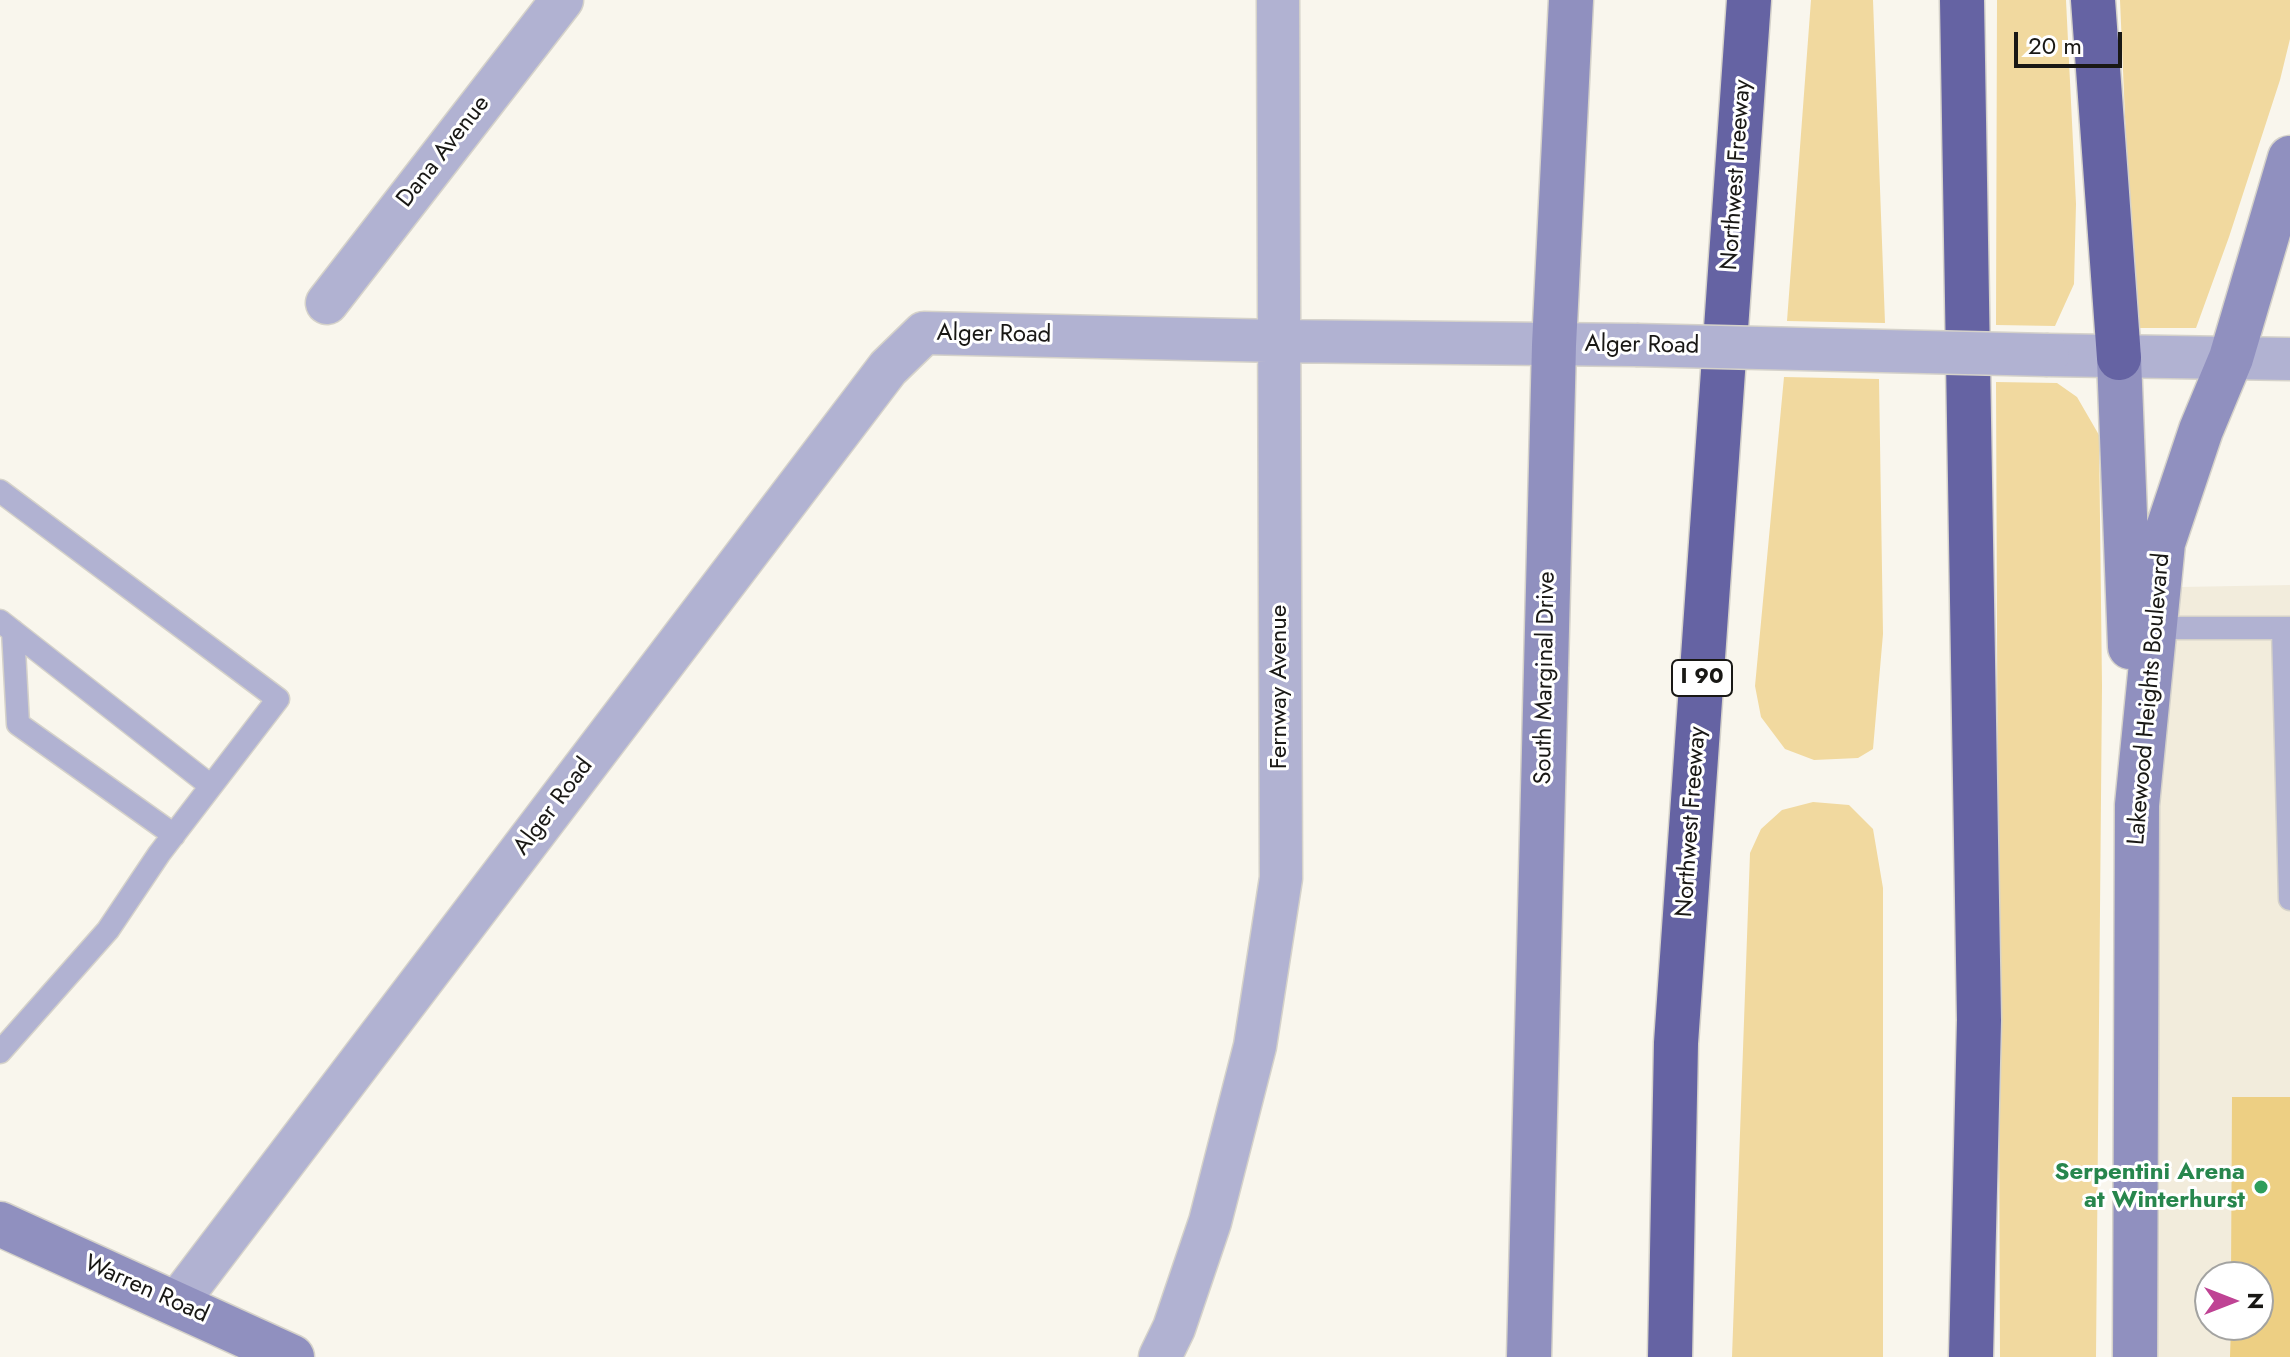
<!DOCTYPE html>
<style>
body{margin:0}
#map{position:relative;width:2290px;height:1357px;overflow:hidden;background:#f9f6ed;font-family:Jost,sans-serif}
canvas{display:block}
.north{position:absolute;left:2194px;top:1261px;width:80px;height:80px;box-sizing:border-box;background:#fff;border:2px solid #a3a3a1;border-radius:50%;rotate:90deg;font-size:22px;font-weight:700;line-height:32px;text-align:center;color:#191815}
.north::after{content:'';display:block;margin:auto;width:28px;height:36px;background:#bf4394;clip-path:polygon(50% 0,100% 100%,50% 72%,0 100%)}
.scale{position:absolute;left:2014px;top:32px;width:108px;height:36px;box-sizing:border-box;border:4px solid #191815;border-top:0;padding-left:10px;font-size:24px;line-height:28px;white-space:nowrap;color:#191815;-webkit-text-stroke:6px #fff;paint-order:stroke}
</style>
<div id="map">
<canvas width="2290" height="1357"></canvas>
<div class="north">N</div>
<div class="scale">20 m</div>
</div>
<script>
const context = document.querySelector('canvas').getContext('2d');
context.lineJoin = 'round';
function paint(path, color) { context.fillStyle = color; context.fill(path, 'evenodd'); }
const poly = rows => new Path2D(rows.map(r => 'M' + r).join(''));
function strokePath(path, color, width, dash) { context.strokeStyle = color; context.lineWidth = width; context.lineCap = dash ? 'butt' : 'round'; context.setLineDash(dash || []); context.stroke(path); }
function write(font, color, halo, rows, align = 'center') {
  context.font = font + ' Jost,sans-serif'; context.lineWidth = 6; context.setLineDash([]); context.textBaseline = 'middle'; context.strokeStyle = halo; context.fillStyle = color; for (const [text, x, y, turn = 0] of rows) {
    context.save(); context.translate(x, y); context.rotate((+turn || 0) * Math.PI / 180); context.textAlign = isNaN(turn) ? turn : align; if (halo) context.strokeText(text, 0, 0); context.fillText(text, 0, 0); context.restore();
  }
}
paint(poly([
 [2290,585,2290,1357,2151,1357,2155,815,2181,587],
 [2210,1277,2258,1277,2258,1325,2210,1325]
]), '#f2ecdc');
paint(poly([
 [1811,0,1873,0,1885,323,1787,321],
 [1997,0,2066,0,2076,204,2074,284,2055,326,1996,325],
 [2120,0,2290,0,2290,39,2280,80,2229,237,2196,328,2134,328],
 [1784,377,1879,379,1883,634,1873,749,1858,758,1814,760,1785,749,1761,717,1755,686],
 [1996,382,2057,383,2077,397,2099,435,2102,686,2096,1357,2000,1357],
 [1813,802,1849,805,1873,829,1883,888,1883,1357,1732,1357,1750,853,1761,829,1782,810]
]), '#f1d99f');
paint(poly([
 [2232,1097,2290,1097,2290,1357,2230,1357,2231,1325,2258,1325,2258,1277,2231,1277]
]), '#edcf83');
const service = poly([
 [0,491,278,699,159,854,108,930,0,1052],
 [0,621,211,786],
 [2155,628,2290,628],
 [2283,628,2290,899],
 [13,631,18,724,174,835]
]);
const minor = poly([
 [327,303,562,0],
 [2048,355,2290,359],
 [176,1304,888,368,924,333,1278,341,1636,345],
 [1160,1357,1174,1328,1210,1222,1255,1046,1281,878,1278,0]
]);
const secondary = poly([
 [2119,358,2130,647],
 [0,1224,292,1357],
 [1529,1357,1554,345,1571,0],
 [2135,1357,2137,805,2163,543,2201,430,2231,358,2290,158]
]);
const motorway = poly([
 [1962,0,1979,1020,1971,1357],
 [2093,0,2119,358],
 [1670,1357,1676,1043,1749,0]
]);
strokePath(service, '#d5d2ca', 25);
strokePath(minor, '#d5d2ca', 45);
strokePath(secondary, '#d5d2ca', 47);
strokePath(motorway, '#d5d2ca', 47);
strokePath(service, '#b1b2d2', 22);
strokePath(minor, '#b1b2d2', 42);
strokePath(secondary, '#9090bf', 44);
strokePath(motorway, '#6563a3', 44);
const minorBridge = poly([
 [1636,345,2048,355]
]);
strokePath(minorBridge, '#d5d2ca', 45, []);
strokePath(minorBridge, '#b1b2d2', 42);
for (const [x, y, r, color] of [
 [2261,1187,8,"#2e9e5b"]
]) { const dot = new Path2D(); dot.arc(x, y, r, 0, 2 * Math.PI); context.fillStyle = color; context.fill(dot); strokePath(dot, '#fff', 3); }
for (const [x, y, w] of [
 [1702,678,60]
]) { const box = new Path2D(); box.roundRect(x - w / 2, y - 18, w, 36, 6); context.fillStyle = '#fff'; context.fill(box); strokePath(box, '#191815', 2); }
write('bold 22px', '#191815', null, [
 ["I 90",1702,678]
]);
write('24px', '#191815', '#fff', [
 ["Dana Avenue",444,152,-52],
 ["Northwest Freeway",1737,175,-86],
 ["Alger Road",994,335,1],
 ["Alger Road",1642,346,1],
 ["South Marginal Drive",1546,678,-89],
 ["Fernway Avenue",1280,687,-90],
 ["Lakewood Heights Boulevard",2150,699,-85],
 ["Alger Road",554,807,-53],
 ["Northwest Freeway",1692,822,-86],
 ["Warren Road",146,1290,24]
]);
write('bold 24px', '#27864d', '#fff', [
 ["Serpentini Arena",2245,1173],
 ["at Winterhurst",2245,1201]
], 'right');
</script>
